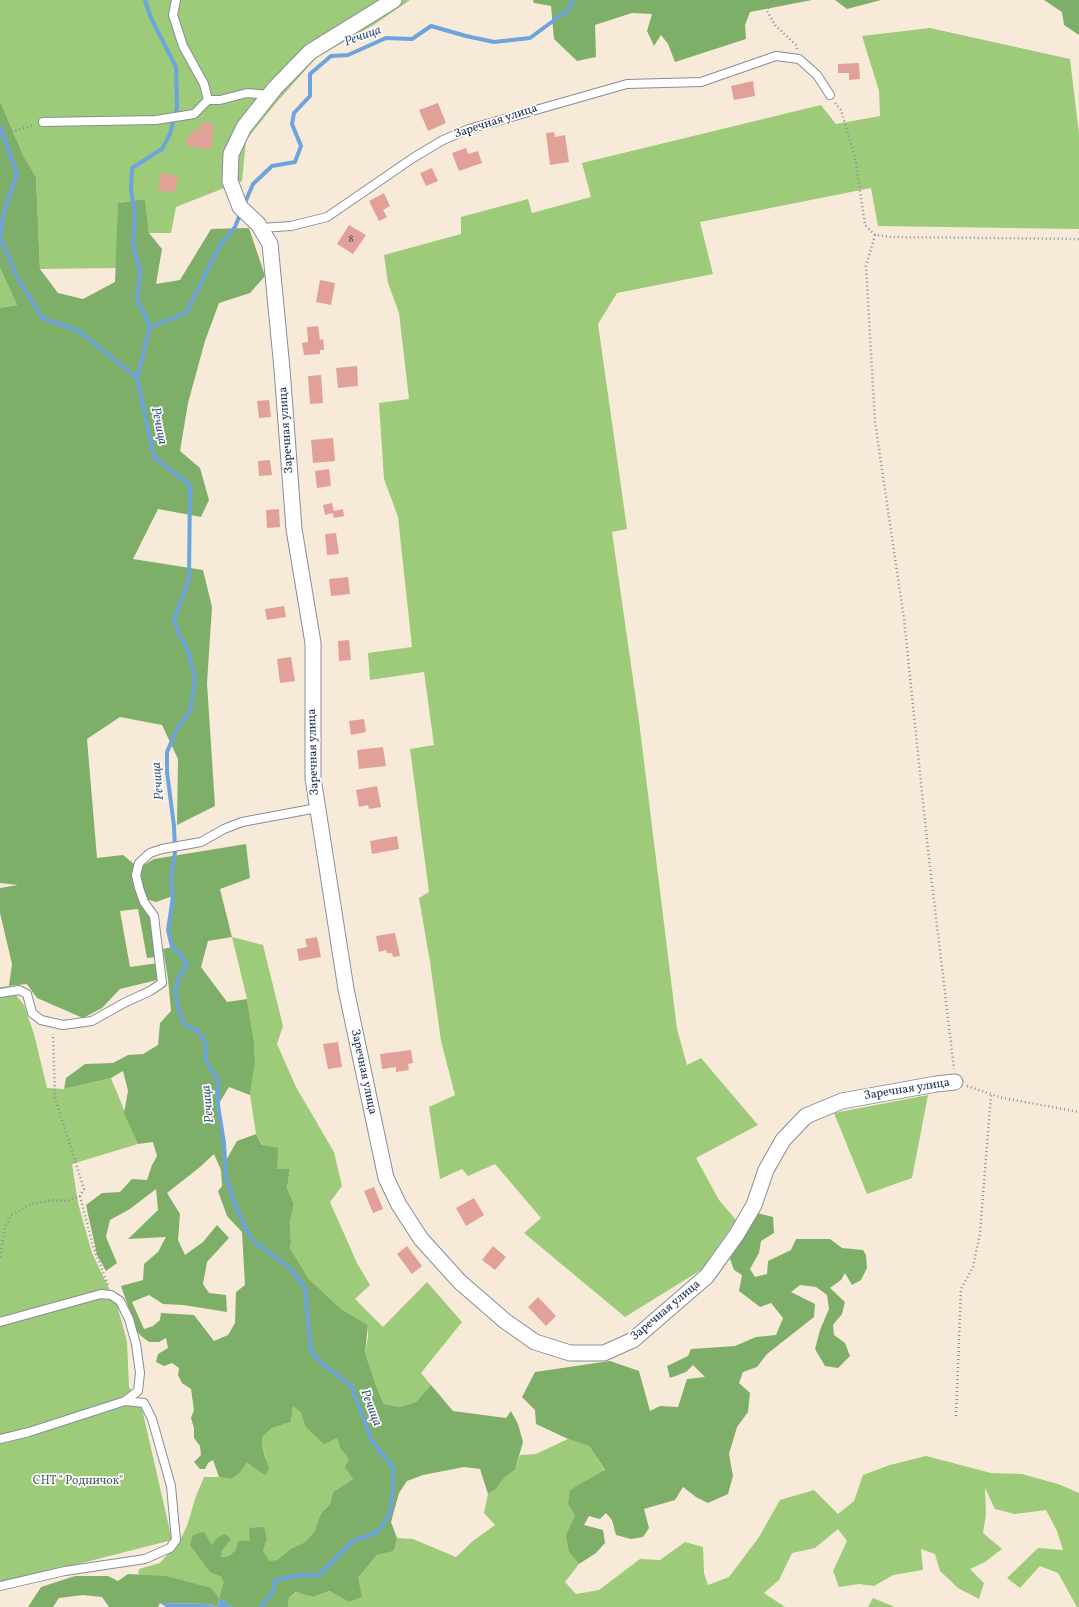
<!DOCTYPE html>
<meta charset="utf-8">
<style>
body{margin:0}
canvas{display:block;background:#f8ead8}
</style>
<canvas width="1079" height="1607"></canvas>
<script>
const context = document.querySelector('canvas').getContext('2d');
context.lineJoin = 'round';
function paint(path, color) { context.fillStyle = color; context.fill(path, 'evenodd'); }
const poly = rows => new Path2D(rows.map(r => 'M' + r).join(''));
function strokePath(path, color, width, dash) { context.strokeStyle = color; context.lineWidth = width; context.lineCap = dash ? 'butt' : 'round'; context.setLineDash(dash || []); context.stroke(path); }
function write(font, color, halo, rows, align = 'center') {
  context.font = font + ' Vollkorn,serif'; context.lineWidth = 3.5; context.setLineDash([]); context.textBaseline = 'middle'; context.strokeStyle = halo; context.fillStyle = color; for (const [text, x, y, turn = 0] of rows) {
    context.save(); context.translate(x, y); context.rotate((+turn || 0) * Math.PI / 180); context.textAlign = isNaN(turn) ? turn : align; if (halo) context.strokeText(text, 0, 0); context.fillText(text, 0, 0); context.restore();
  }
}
paint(poly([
 [0,0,410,0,375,24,316,58,276,103,246,140,242,181,176,207,171,233,149,233,145,199,118,203,117,268,40,269,36,177,23,155,0,101],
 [930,28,1070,59,1079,134,1079,229,878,226,871,188,700,222,713,274,617,293,598,324,627,529,612,532,639,721,677,1029,687,1065,701,1058,758,1125,696,1158,719,1200,736,1220,701,1270,625,1317,524,1233,541,1218,495,1164,468,1176,462,1169,440,1179,429,1107,455,1095,441,1041,430,962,419,898,429,892,410,749,434,745,424,672,370,680,368,653,412,647,398,517,384,479,379,403,409,399,399,313,388,283,384,255,461,234,461,217,528,199,532,213,591,197,582,163,821,105,836,124,880,116,879,91,862,36],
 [0,268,17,305,0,308],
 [232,937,263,945,283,1026,277,1044,296,1087,334,1152,342,1186,330,1202,357,1263,370,1285,355,1299,383,1327,427,1282,462,1322,421,1373,431,1385,416,1402,400,1407,384,1404,377,1388,365,1353,368,1337,368,1325,341,1309,309,1279,290,1248,291,1243,290,1222,294,1204,287,1188,290,1170,277,1169,256,1134,250,1095,255,1063,254,1041,247,999],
 [9,986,24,1005,34,1034,47,1088,64,1089,111,1078,138,1144,72,1164,78,1203,92,1253,117,1305,127,1341,129,1387,142,1409,172,1540,0,1584,0,987],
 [928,1095,912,1178,867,1194,834,1113],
 [293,1406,301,1413,305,1426,337,1438,340,1448,350,1459,353,1479,333,1492,330,1504,321,1513,314,1532,305,1542,290,1549,277,1560,269,1562,263,1550,267,1540,250,1541,229,1556,220,1557,222,1551,231,1539,213,1546,204,1533,211,1573,221,1577,225,1582,219,1598,138,1574,139,1569,160,1563,180,1540,187,1526,196,1496,204,1477,219,1477,231,1479,239,1474,247,1463,265,1474,266,1457,262,1446,262,1437,272,1428,291,1422],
 [568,1439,589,1446,605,1471,592,1479,568,1504,575,1516,569,1552,579,1564,565,1582,576,1594,599,1590,640,1559,660,1560,685,1542,703,1547,704,1573,708,1585,729,1577,759,1537,780,1500,814,1490,838,1514,854,1501,863,1475,890,1465,926,1456,991,1473,1022,1474,1058,1484,1079,1493,1079,1607,1077,1607,1058,1573,1040,1566,1020,1588,1007,1578,1038,1548,1063,1550,1057,1531,1046,1510,1015,1514,995,1509,985,1488,986,1515,983,1533,1002,1549,985,1562,970,1569,984,1583,979,1599,958,1588,940,1571,935,1554,921,1549,923,1570,893,1575,874,1586,859,1584,839,1587,833,1571,847,1541,838,1529,815,1548,792,1553,779,1580,764,1593,785,1607,288,1607,289,1598,297,1592,313,1597,331,1591,349,1602,358,1578,377,1555,394,1551,397,1538,413,1539,456,1557,473,1541,495,1525,484,1513,488,1494,496,1489,505,1477,515,1470,520,1455,536,1454],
 [873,1598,895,1607,868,1607]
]), '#9dcb79');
paint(poly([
 [533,0,812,0,750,12,745,25,746,39,675,62,668,44,661,35,654,46,647,31,652,14,632,13,595,25,596,57,577,61,554,39,551,6,534,3],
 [835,0,881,0,847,9],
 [1044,0,1079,0,1079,35,1064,25,1062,12],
 [0,101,23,155,36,177,40,269,58,293,83,299,115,282,118,203,145,199,149,233,162,249,156,284,180,280,211,229,249,228,265,276,250,293,219,303,205,341,188,403,180,451,200,468,209,500,201,517,158,509,133,559,203,570,212,607,207,683,215,806,177,825,178,759,162,725,120,717,87,739,97,858,123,855,139,868,154,859,246,844,250,878,220,889,232,937,208,941,201,967,227,1002,247,999,254,1041,255,1063,250,1095,229,1087,218,1105,225,1162,237,1141,256,1134,262,1145,278,1148,277,1169,290,1169,287,1188,294,1204,290,1222,291,1243,290,1248,309,1279,341,1309,368,1325,365,1353,377,1388,384,1404,400,1407,416,1402,431,1385,453,1411,506,1418,511,1411,518,1424,523,1442,515,1470,505,1477,496,1489,488,1494,480,1469,464,1467,423,1475,407,1481,399,1493,391,1522,397,1538,394,1551,377,1555,358,1578,362,1597,349,1602,330,1591,313,1597,296,1592,289,1598,288,1607,232,1607,219,1598,218,1607,206,1604,160,1603,158,1607,109,1607,102,1597,83,1595,59,1598,53,1607,28,1607,41,1587,75,1576,108,1576,118,1581,128,1574,166,1576,211,1588,219,1598,224,1582,221,1577,211,1573,190,1545,193,1535,204,1532,212,1545,217,1538,225,1534,231,1539,222,1551,221,1557,229,1556,236,1550,238,1541,250,1541,249,1528,264,1527,267,1540,263,1550,269,1561,277,1560,290,1549,305,1542,314,1532,321,1513,330,1504,333,1492,353,1479,345,1467,349,1459,340,1448,337,1438,324,1444,305,1426,301,1413,293,1406,291,1422,272,1428,262,1437,262,1446,269,1469,265,1475,247,1463,239,1474,231,1479,219,1477,213,1460,208,1463,205,1469,200,1469,194,1462,201,1455,200,1446,194,1438,194,1428,191,1418,194,1410,191,1389,182,1383,178,1375,179,1368,172,1363,164,1366,156,1362,158,1354,168,1348,166,1338,159,1342,149,1342,141,1336,137,1331,121,1286,143,1280,144,1264,158,1252,166,1237,128,1239,158,1210,156,1189,130,1209,110,1220,106,1237,117,1263,106,1271,97,1255,86,1205,102,1193,120,1192,132,1179,147,1180,152,1165,157,1156,153,1142,138,1144,124,1113,128,1091,123,1071,111,1078,64,1089,66,1078,85,1064,113,1063,128,1055,143,1054,158,1045,160,1023,171,1011,168,979,163,949,172,947,168,930,173,896,156,902,142,898,153,909,157,957,147,958,138,909,120,911,130,967,158,963,157,980,120,989,102,1008,83,1018,37,998,27,984,9,986,12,964,0,913,0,888,18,885,0,883,0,308,17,305,0,268],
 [214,1154,221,1170,222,1186,218,1191,227,1216,242,1232,245,1285,236,1292,235,1323,228,1335,214,1341,194,1315,161,1313,160,1320,153,1326,144,1329,132,1302,149,1295,163,1304,183,1305,227,1312,226,1295,209,1293,203,1284,207,1262,229,1238,217,1225,203,1242,185,1255,178,1240,180,1214,167,1193,200,1167],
 [757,1213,773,1217,774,1233,761,1241,759,1253,750,1269,755,1277,767,1274,768,1261,791,1250,796,1239,830,1239,842,1248,863,1250,866,1255,867,1268,861,1280,852,1285,845,1273,841,1280,830,1288,845,1302,842,1314,833,1325,834,1335,845,1343,850,1356,838,1368,825,1366,815,1349,820,1330,829,1309,827,1295,816,1287,800,1285,791,1292,815,1304,814,1317,767,1354,757,1367,743,1372,739,1383,750,1393,748,1412,737,1427,729,1454,733,1476,728,1494,708,1503,696,1497,683,1487,675,1500,644,1509,649,1528,643,1537,631,1539,616,1535,612,1520,606,1513,600,1519,589,1516,584,1525,603,1530,605,1543,596,1553,579,1564,569,1552,566,1535,575,1516,568,1504,570,1490,605,1470,589,1446,568,1439,536,1424,535,1410,522,1397,535,1372,610,1361,639,1371,650,1411,660,1406,678,1407,687,1379,705,1377,693,1365,686,1372,670,1378,667,1366,688,1356,691,1349,735,1346,756,1337,776,1335,783,1318,771,1303,760,1307,739,1291,742,1275,734,1270,729,1256]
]), '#7eaf69');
paint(poly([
 [219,1598,230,1605,232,1607,218,1607],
 [160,1603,206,1604,217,1607,166,1607]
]), '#6ea4dc');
strokePath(poly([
 [145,0,151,18,176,67,177,108,170,134,162,149,132,168,131,190,135,213,133,245,140,271,137,298,150,327,137,378,154,457,190,485,189,579,174,620,180,636,189,653,195,681,190,711,177,729,167,752,167,772,174,826,175,852,171,878,173,896,168,930,172,947,181,955,187,965,180,975,175,991,179,1012,185,1025,198,1031,205,1042,206,1061,218,1080,218,1105,224,1143,226,1178,236,1207,251,1239,291,1269,305,1288,311,1352,326,1367,351,1385,372,1441,393,1467,393,1488,390,1513,378,1532,353,1541,319,1575,302,1575,275,1580,273,1592,261,1607],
 [0,127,17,174,5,209,0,237,17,277,42,318,79,331,137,378],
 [244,205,253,184,272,166,295,162,301,146,292,124,294,113,310,96,310,74,331,56,348,55,386,38,412,39,431,26,466,36,494,42,530,38,568,10,573,0],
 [150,327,186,313,220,245,235,227,241,212]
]), '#6ea4dc', 4);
paint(poly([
 [859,63,860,79,849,80,849,73,838,73,838,64],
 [753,81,755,96,734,100,731,86],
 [438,103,446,123,428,131,419,110],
 [201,122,214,124,211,149,186,146,188,134,193,135,193,129,200,130],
 [554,132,555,137,565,135,569,162,550,165,546,133],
 [466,148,468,154,478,151,482,163,459,171,452,153],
 [432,168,438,181,426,186,420,173],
 [161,173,178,176,175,193,158,190],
 [384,193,390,206,383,210,387,217,379,221,369,201],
 [349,225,366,235,353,254,337,244],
 [320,280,335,283,331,305,316,302],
 [318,326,320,340,323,339,324,350,320,350,320,354,304,355,302,343,308,342,307,327],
 [357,366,358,386,338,388,336,368],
 [321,375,323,403,310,404,308,376],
 [269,400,271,417,259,418,257,401],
 [333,438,335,461,313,463,311,440],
 [270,460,272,475,259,476,258,461],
 [329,469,331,486,317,488,315,471],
 [332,503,334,511,343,509,344,516,334,518,333,513,325,515,323,505],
 [279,509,280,527,267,528,266,510],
 [336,533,339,554,327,555,325,534],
 [348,577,350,594,331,596,329,579],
 [284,606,286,617,267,620,265,609],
 [349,640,351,660,339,661,338,641],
 [291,657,295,681,280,683,277,659],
 [364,719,366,732,351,735,349,721],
 [383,747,386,766,359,769,357,750],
 [377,786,381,807,369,809,368,805,359,807,356,790],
 [397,836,399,849,372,854,370,841],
 [395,933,400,956,393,957,392,953,387,953,386,950,379,952,376,936],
 [317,937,321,957,299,961,297,949,307,947,305,939],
 [338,1042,342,1067,328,1069,323,1044],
 [411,1050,413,1063,408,1064,409,1070,396,1072,396,1067,382,1069,380,1054],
 [374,1187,383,1209,373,1213,364,1191],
 [474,1198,484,1215,466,1226,456,1208],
 [407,1246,422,1266,412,1274,397,1254],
 [493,1246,506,1257,495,1270,482,1260],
 [538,1297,556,1316,546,1326,528,1307]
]), '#e2a198');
const service = poly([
 [208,100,220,100,247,93,269,95],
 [43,122,156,120,194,114,208,100,204,84,183,46,173,15,176,0],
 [261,228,291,226,327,217,413,158,443,140,469,129,627,84,701,82,776,56,799,59,817,75,830,95],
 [0,993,19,990,27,994,32,1013,41,1020,63,1025,92,1021,124,1003,150,991,162,983,154,916,144,902,139,888,136,875,139,863,150,853,162,849,201,842,224,829,242,822,317,808],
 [0,1322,101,1294,111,1295,120,1301,129,1319,136,1344,140,1373,138,1391,125,1401,29,1432,0,1439],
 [0,1586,65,1571,145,1559,170,1548,176,1540,171,1486,152,1419,144,1403,125,1401]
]);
const minor = poly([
 [394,0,310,52,275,88,244,127,231,154,230,181,240,207,258,224,270,244,282,369,294,529,313,643,313,778,346,989,386,1178,399,1205,421,1239,460,1282,505,1321,535,1342,570,1353,604,1353,633,1340,707,1276,737,1234,754,1205,766,1170,783,1140,806,1116,842,1101,936,1084,955,1082]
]);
strokePath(service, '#8a8c9b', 10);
strokePath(minor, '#8a8c9b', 17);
strokePath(poly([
 [771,0,767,11,775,25,796,45,797,49],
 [835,103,841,110,855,157,865,225,875,235,893,237,1079,239],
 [0,135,34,125],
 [875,235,866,266,875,422,904,619,928,850,954,1069],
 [967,1086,1003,1098,1079,1112],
 [80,1196,93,1246,108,1285],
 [0,1257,5,1227,12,1215,28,1205,52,1200,66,1201,80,1196,84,1189,55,1098,53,1034],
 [956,1416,961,1289,973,1267,980,1233,991,1095]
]), '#8a8c9b', 2.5, [1, 3]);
strokePath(service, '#fff', 8);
strokePath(minor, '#fff', 15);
write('10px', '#4d4c6c', null, [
 ["8",351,240]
]);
write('12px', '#1b2f5e', '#fdfcf7', [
 ["Заречная улица",496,122,-18],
 ["Заречная улица",287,430,-94],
 ["Заречная улица",314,752,-92],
 ["Заречная улица",363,1072,78],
 ["Заречная улица",907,1090,-9],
 ["Заречная улица",666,1311,-40]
]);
write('12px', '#425e66', '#fdfcf7', [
 ["СНТ \" Родничок\"",78,1482]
]);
write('italic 13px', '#38588a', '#fdfcf7', [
 ["Речица",363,37,-20],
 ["Речица",158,426,78],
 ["Речица",159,781,-95],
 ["Речица",209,1104,-96],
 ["Речица",370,1408,69]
]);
</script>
